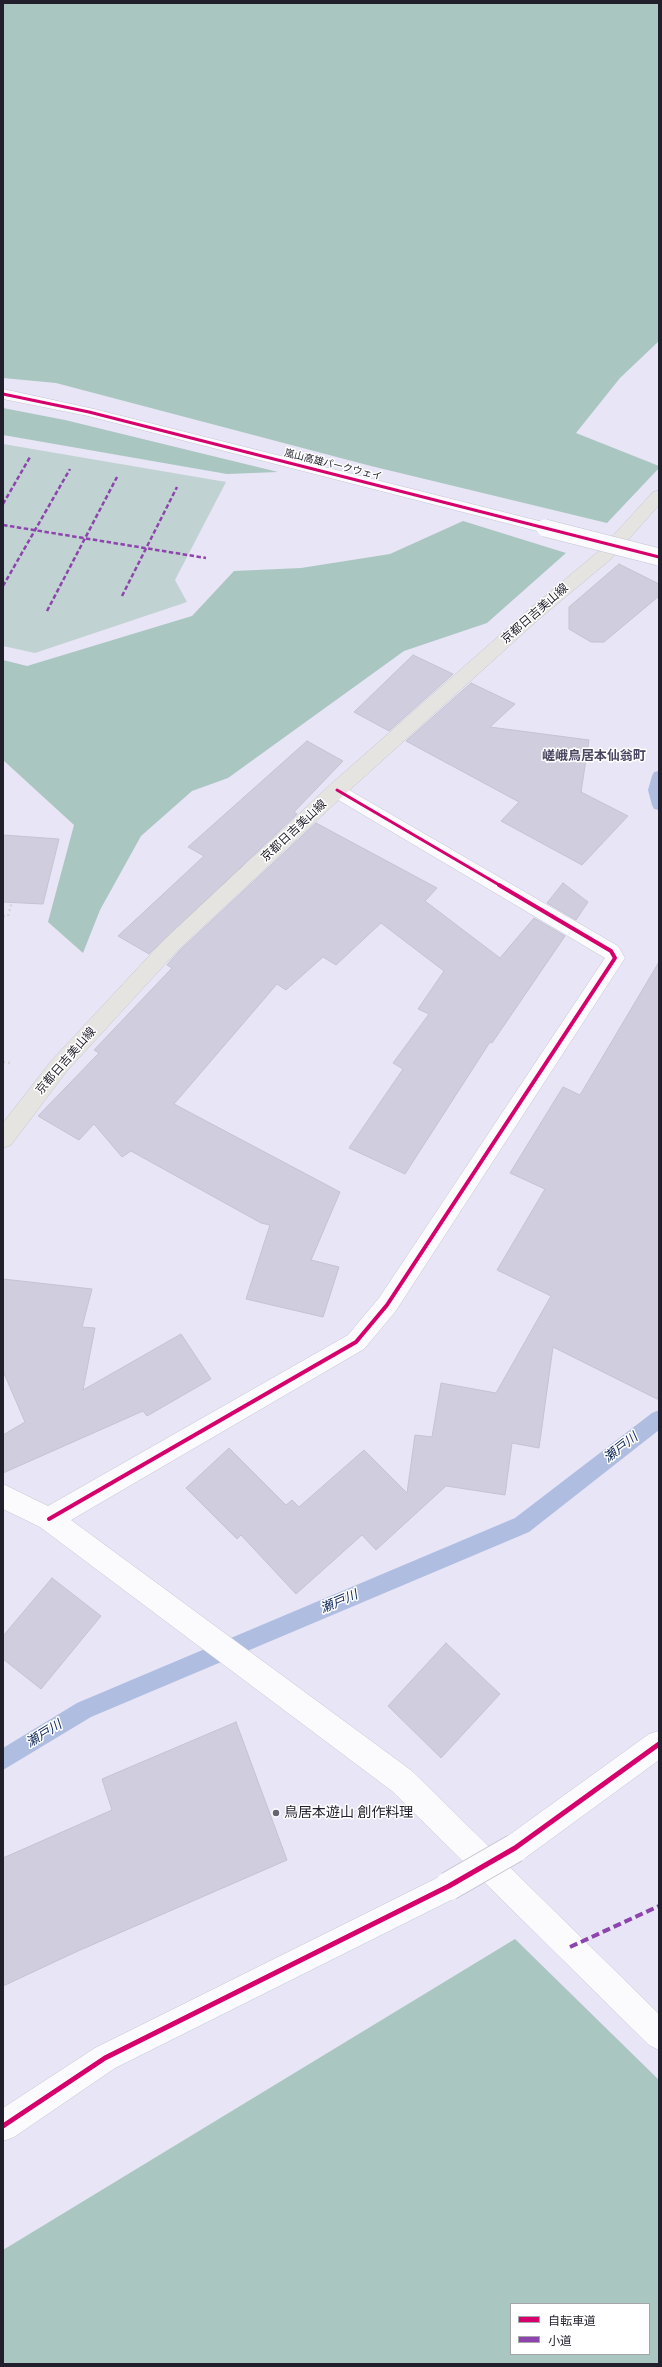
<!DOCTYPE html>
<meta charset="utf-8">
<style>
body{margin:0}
#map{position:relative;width:662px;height:2367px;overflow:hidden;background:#e7e5f6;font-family:"Fira Sans Condensed","Noto Sans JP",sans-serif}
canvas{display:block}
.frame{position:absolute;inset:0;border:4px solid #211f2b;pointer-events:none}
.legend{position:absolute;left:510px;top:2303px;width:140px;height:52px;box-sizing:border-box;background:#fff;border:1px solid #a6a5aa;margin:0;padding:5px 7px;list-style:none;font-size:12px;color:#211f2b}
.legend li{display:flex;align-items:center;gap:8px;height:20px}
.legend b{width:20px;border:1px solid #a6a5aa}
</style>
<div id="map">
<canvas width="662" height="2367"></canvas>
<div class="frame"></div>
<ul class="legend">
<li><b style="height:5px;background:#d6006c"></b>自転車道</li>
<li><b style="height:5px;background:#8e44ad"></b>小道</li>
</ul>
</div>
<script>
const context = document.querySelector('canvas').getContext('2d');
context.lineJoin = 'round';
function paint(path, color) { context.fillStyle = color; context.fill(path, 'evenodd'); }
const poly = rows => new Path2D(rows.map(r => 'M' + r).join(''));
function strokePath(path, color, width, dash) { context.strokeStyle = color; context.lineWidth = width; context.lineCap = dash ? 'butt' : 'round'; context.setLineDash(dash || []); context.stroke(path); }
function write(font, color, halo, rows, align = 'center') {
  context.font = font + ' "Fira Sans Condensed","Noto Sans JP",sans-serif'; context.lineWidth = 3; context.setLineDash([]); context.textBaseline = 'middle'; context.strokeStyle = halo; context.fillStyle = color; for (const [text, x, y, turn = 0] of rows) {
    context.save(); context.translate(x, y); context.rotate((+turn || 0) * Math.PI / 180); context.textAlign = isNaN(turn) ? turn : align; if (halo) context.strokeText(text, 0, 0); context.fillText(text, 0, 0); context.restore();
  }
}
paint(poly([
 [3,444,226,482,175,580,187,602,35,653,3,646]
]), '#c0d2d1');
paint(poly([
 [3,3,659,3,659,341,620,378,576,433,659,466,659,468,607,523,371,466,56,383,3,378],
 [3,408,65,420,278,472,227,474,3,435],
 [463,521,566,553,487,623,404,651,228,778,192,791,141,836,100,910,83,953,48,922,74,825,3,760,3,660,27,666,192,616,234,571,301,568,390,554],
 [515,1939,659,2080,659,2364,3,2364,3,2250],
 [511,2304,649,2304,649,2354,511,2354]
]), '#aac6c1');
paint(poly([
 [659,771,659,810,654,809,652,805,648,790,652,776,654,772,659,771],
 [659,1410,659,1430,529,1532,91,1717,3,1770,3,1748,77,1703,515,1518,652,1413,659,1410]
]), '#afbee0');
const building = poly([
 [619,564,659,584,659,596,604,642,591,642,569,629,569,607,619,564],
 [413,655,453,674,389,731,354,712,413,655],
 [471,683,515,704,490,727,589,740,581,792,628,816,582,865,501,821,519,802,406,741,471,683],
 [307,741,343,761,294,812,297,814,149,954,118,936,204,856,188,847,307,741],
 [316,823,437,888,425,901,500,958,534,918,565,936,492,1043,490,1042,405,1174,349,1148,403,1069,393,1063,429,1014,418,1009,444,971,381,923,336,965,323,957,286,990,277,984,174,1104,340,1192,311,1260,339,1267,323,1317,246,1299,270,1225,261,1223,131,1151,122,1157,94,1124,79,1140,38,1116,99,1053,94,1050,172,968,167,965,179,951,316,823],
 [3,835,59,839,43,904,3,902,3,835],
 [563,883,588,902,576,920,547,903,563,883],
 [659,962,659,1400,553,1347,539,1448,512,1443,505,1495,446,1486,376,1550,362,1535,296,1594,241,1535,237,1539,186,1488,229,1448,286,1505,292,1500,299,1507,364,1450,407,1493,415,1435,432,1437,441,1383,496,1393,551,1296,497,1270,545,1189,510,1173,563,1087,580,1095,659,962],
 [3,1279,92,1289,82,1327,95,1328,83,1390,181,1334,211,1379,147,1416,143,1411,3,1473,3,1435,25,1422,3,1371,3,1279],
 [52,1578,101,1616,41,1689,3,1659,3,1636,52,1578],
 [446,1643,500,1694,441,1758,388,1706,446,1643],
 [236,1722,287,1860,78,1951,3,1986,3,1858,112,1810,102,1779,236,1722]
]);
paint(building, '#d0cede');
strokePath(building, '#c4c3d1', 1);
const minor = poly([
 [3,389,94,409,551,524,553,528,551,532,545,533,88,416,3,399,3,389],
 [337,783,618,946,625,958,395,1312,364,1349,71,1520,412,1771,659,2014,659,2050,649,2045,392,1791,40,1527,3,1509,3,1484,48,1506,348,1335,379,1298,605,958,330,795,328,790,330,785,337,783],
 [659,1731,659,1760,525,1858,515,1862,505,1858,501,1848,505,1838,649,1734,659,1731],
 [449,1872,459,1876,463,1886,459,1896,115,2068,14,2137,3,2141,3,2108,95,2048,449,1872]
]);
const major = poly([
 [659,490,659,505,611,559,539,619,344,795,178,950,66,1072,11,1145,3,1148,3,1123,52,1060,164,940,330,785,527,611,599,551,653,492,659,490]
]);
strokePath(minor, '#c6c4d1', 1);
strokePath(major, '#c6c4cd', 1);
strokePath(poly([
 [3,916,8,916,12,902],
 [3,1062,10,1063]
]), '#d4d4d9', 2.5, [2, 3]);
paint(minor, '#fbfbfe');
paint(major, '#e6e4e0');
const minorBridgeFar1 = poly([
 [545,528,659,557]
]);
const minorBridge = poly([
 [449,1886,515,1848]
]);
strokePath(minorBridgeFar1, '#c6c4d1', 18, []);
strokePath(minorBridge, '#c6c4d1', 30, []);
strokePath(minorBridgeFar1, '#fbfbfe', 17);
strokePath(minorBridge, '#fbfbfe', 28);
strokePath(poly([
 [3,504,30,457],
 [3,525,206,558],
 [3,586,70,469],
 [122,596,177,487],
 [47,611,117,477]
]), '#8e44ad', 2.5, [4.5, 2.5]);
strokePath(poly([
 [570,1947,659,1906]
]), '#8e44ad', 4, [8, 4]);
strokePath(poly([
 [3,394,89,412,659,557],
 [337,790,501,886]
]), '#d6006c', 3);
strokePath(poly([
 [49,1519,356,1342,387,1305,615,958,611,951,499,885]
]), '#d6006c', 4);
strokePath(poly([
 [3,2126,105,2058,449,1886,515,1848,659,1744]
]), '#d6006c', 5);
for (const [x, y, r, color] of [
 [276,1813,4,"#666472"]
]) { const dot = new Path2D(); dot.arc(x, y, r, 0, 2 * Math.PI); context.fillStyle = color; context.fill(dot); strokePath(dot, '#fff', 1.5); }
write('10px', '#211f2b', '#fff', [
 ["嵐山高雄パークウェイ",333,465,14]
]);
write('12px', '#211f2b', '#fff', [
 ["京都日吉美山線",535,614,-41],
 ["京都日吉美山線",294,831,-43],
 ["京都日吉美山線",66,1061,-49]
]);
write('bold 13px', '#4a4661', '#fff', [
 ["嵯峨鳥居本仙翁町",594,756]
]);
write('italic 13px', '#0c2657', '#fff', [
 ["瀬戸川",621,1448,-38],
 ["瀬戸川",339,1602,-23],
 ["瀬戸川",44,1734,-32]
]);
write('14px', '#211f2b', '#fff', [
 ["鳥居本遊山 創作料理",284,1813]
], 'left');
</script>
